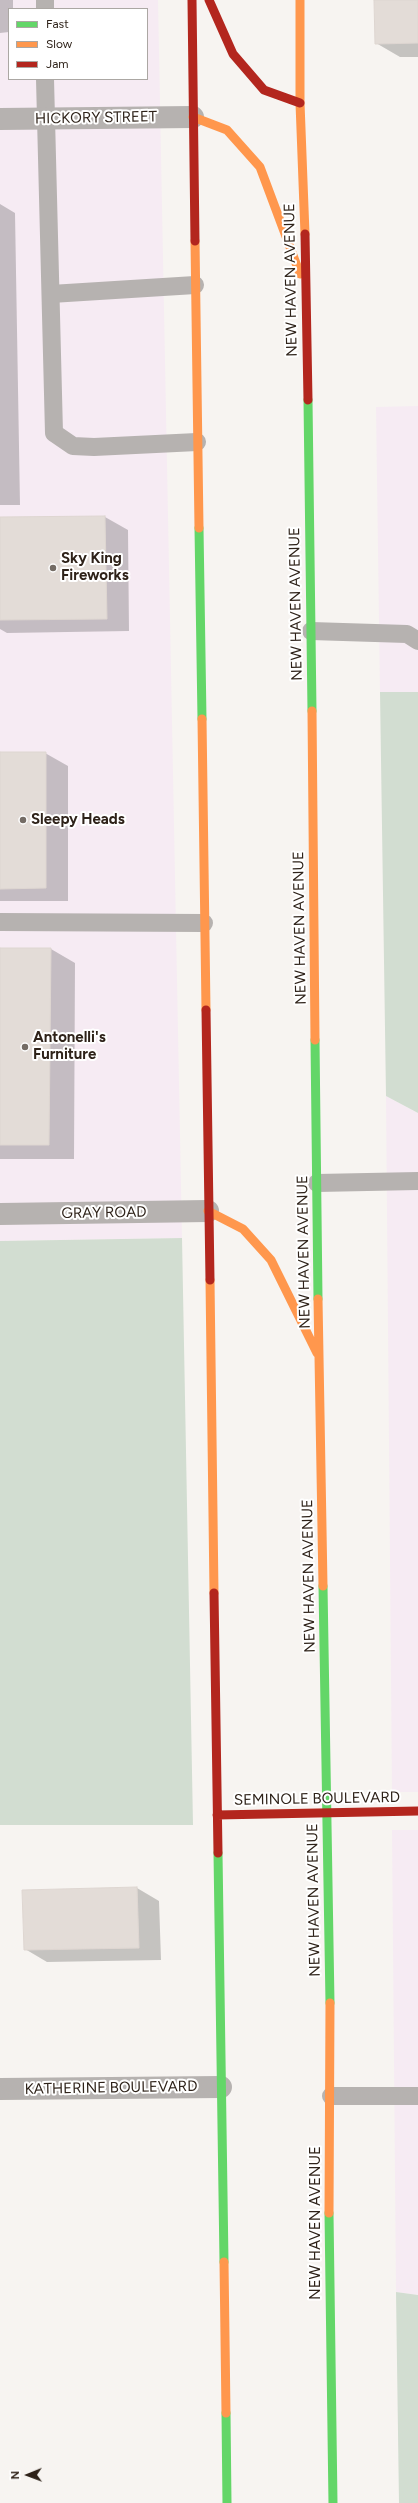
<!DOCTYPE html>
<style>
body{margin:0}
#map{position:relative;width:418px;height:2503px;overflow:hidden;background:#f7f4f1;font-family:Figtree,sans-serif}
canvas{display:block}
.legend{position:absolute;left:8px;top:8px;width:140px;height:72px;box-sizing:border-box;background:#fff;border:1px solid #aba7a3;margin:0;padding:5px 7px;list-style:none;font-size:12px;color:#2e2219}
.legend li{display:flex;align-items:center;gap:8px;height:20px}
.legend b{width:20px;border:1px solid #aba7a3}
.north{position:absolute;left:8px;top:2455px;width:40px;height:40px;-webkit-text-stroke:3px #fff;paint-order:stroke;rotate:269deg;font-size:11px;font-weight:700;line-height:16px;text-align:center;color:#2e2219}
.north::after{content:'';display:block;margin:auto;width:14px;height:18px;background:#2e2219;clip-path:polygon(50% 0,100% 100%,50% 72%,0 100%)}
</style>
<div id="map">
<canvas width="418" height="2503"></canvas>
<ul class="legend">
<li><b style="height:5px;background:#63d668"></b>Fast</li>
<li><b style="height:5px;background:#ff974d"></b>Slow</li>
<li><b style="height:5px;background:#b3261e"></b>Jam</li>
</ul>
<div class="north">N</div>
</div>
<script>
const context = document.querySelector('canvas').getContext('2d');
context.lineJoin = 'round';
function paint(path, color) { context.fillStyle = color; context.fill(path, 'evenodd'); }
const poly = rows => new Path2D(rows.map(r => 'M' + r).join(''));
function strokePath(path, color, width, dash) { context.strokeStyle = color; context.lineWidth = width; context.lineCap = dash ? 'butt' : 'round'; context.setLineDash(dash || []); context.stroke(path); }
function write(font, color, halo, rows, align = 'center') {
  context.font = font + ' Figtree,sans-serif'; context.lineWidth = 4; context.setLineDash([]); context.textBaseline = 'middle'; context.strokeStyle = halo; context.fillStyle = color; for (const [text, x, y, turn = 0] of rows) {
    context.save(); context.translate(x, y); context.rotate((+turn || 0) * Math.PI / 180); context.textAlign = isNaN(turn) ? turn : align; if (halo) context.strokeText(text, 0, 0); context.fillText(text, 0, 0); context.restore();
  }
}
paint(poly([
 [0,0,158,0,182,1238,0,1241],
 [9,9,147,9,147,79,9,79],
 [418,406,418,692,380,692,376,407],
 [386,1096,418,1113,418,1792,392,1792],
 [392,1830,418,1830,418,2295,396,2292]
]), '#f6ebf3');
paint(poly([
 [380,692,418,692,418,1113,386,1096],
 [182,1238,193,1825,0,1825,0,1241],
 [396,2292,418,2295,418,2503,399,2503]
]), '#d2ddd1');
paint(poly([
 [0,0,13,0,13,9,9,9,9,32,0,33],
 [375,0,418,0,418,57,400,57,376,43],
 [0,204,15,213,20,505,0,505],
 [105,517,128,530,129,631,7,633,0,629,0,518],
 [0,753,45,753,68,766,68,901,0,901],
 [0,949,51,949,75,963,74,1159,0,1159],
 [137,1888,159,1901,161,1960,47,1962,25,1949]
]), '#0003');
const building = poly([
 [374,0,418,0,418,43,375,44,374,0],
 [105,516,107,619,0,620,0,517,105,516],
 [0,752,46,752,46,888,0,889,0,752],
 [0,948,51,948,49,1145,0,1145,0,948],
 [137,1887,139,1948,24,1950,22,1890,137,1887]
]);
paint(building, '#e3dcd7');
strokePath(building, '#ded6d1', 1);
strokePath(poly([
 [45,0,45,9],
 [45,79,54,433,73,446,94,447,197,442],
 [51,294,195,285],
 [311,631,407,634,418,641],
 [0,922,204,923],
 [317,1183,418,1181],
 [331,2096,418,2096]
]), '#b6b2b0', 18);
strokePath(poly([
 [0,119,193,117],
 [0,1214,208,1211],
 [0,2089,221,2087]
]), '#b6b2b0', 22);
strokePath(poly([
 [308,400,312,711],
 [199,528,202,719],
 [315,1040,318,1299],
 [323,1586,330,2003],
 [218,1853,224,2262],
 [329,2213,333,2503],
 [226,2413,227,2503]
]), '#63d668', 9);
strokePath(poly([
 [300,0,300,103,305,234],
 [193,117,227,130,260,167,300,274],
 [195,241,199,528],
 [312,711,315,1040],
 [202,719,206,1010],
 [208,1211,243,1229,271,1260,317,1353],
 [210,1280,214,1593],
 [318,1299,323,1586],
 [329,2213,330,2003],
 [224,2262,226,2413]
]), '#ff974d', 9);
strokePath(poly([
 [192,0,195,241],
 [209,0,233,54,264,90,300,103],
 [305,234,308,400],
 [206,1010,210,1280],
 [214,1593,218,1853],
 [217,1815,418,1811]
]), '#b3261e', 9);
for (const [x, y, r, color] of [
 [53,568,4,"#746c65"],
 [23,820,4,"#746c65"],
 [25,1047,4,"#746c65"]
]) { const dot = new Path2D(); dot.arc(x, y, r, 0, 2 * Math.PI); context.fillStyle = color; context.fill(dot); strokePath(dot, '#fff', 1.5); }
write('15px', '#2e2219', '#fff', [
 ["HICKORY STREET",96,118,-1],
 ["NEW HAVEN AVENUE",291,280,-91],
 ["NEW HAVEN AVENUE",296,604,-91],
 ["NEW HAVEN AVENUE",300,928,-91],
 ["GRAY ROAD",104,1213,-1],
 ["NEW HAVEN AVENUE",304,1252,-91],
 ["NEW HAVEN AVENUE",309,1576,-91],
 ["SEMINOLE BOULEVARD",317,1799,-1],
 ["NEW HAVEN AVENUE",314,1900,-91],
 ["KATHERINE BOULEVARD",111,2088,-1],
 ["NEW HAVEN AVENUE",316,2223,-90]
]);
write('bold 15px', '#2e2219', '#fff', [
 ["Sky King",61,559],
 ["Fireworks",61,576],
 ["Sleepy Heads",31,820],
 ["Antonelli's",33,1038],
 ["Furniture",33,1055]
], 'left');
</script>
